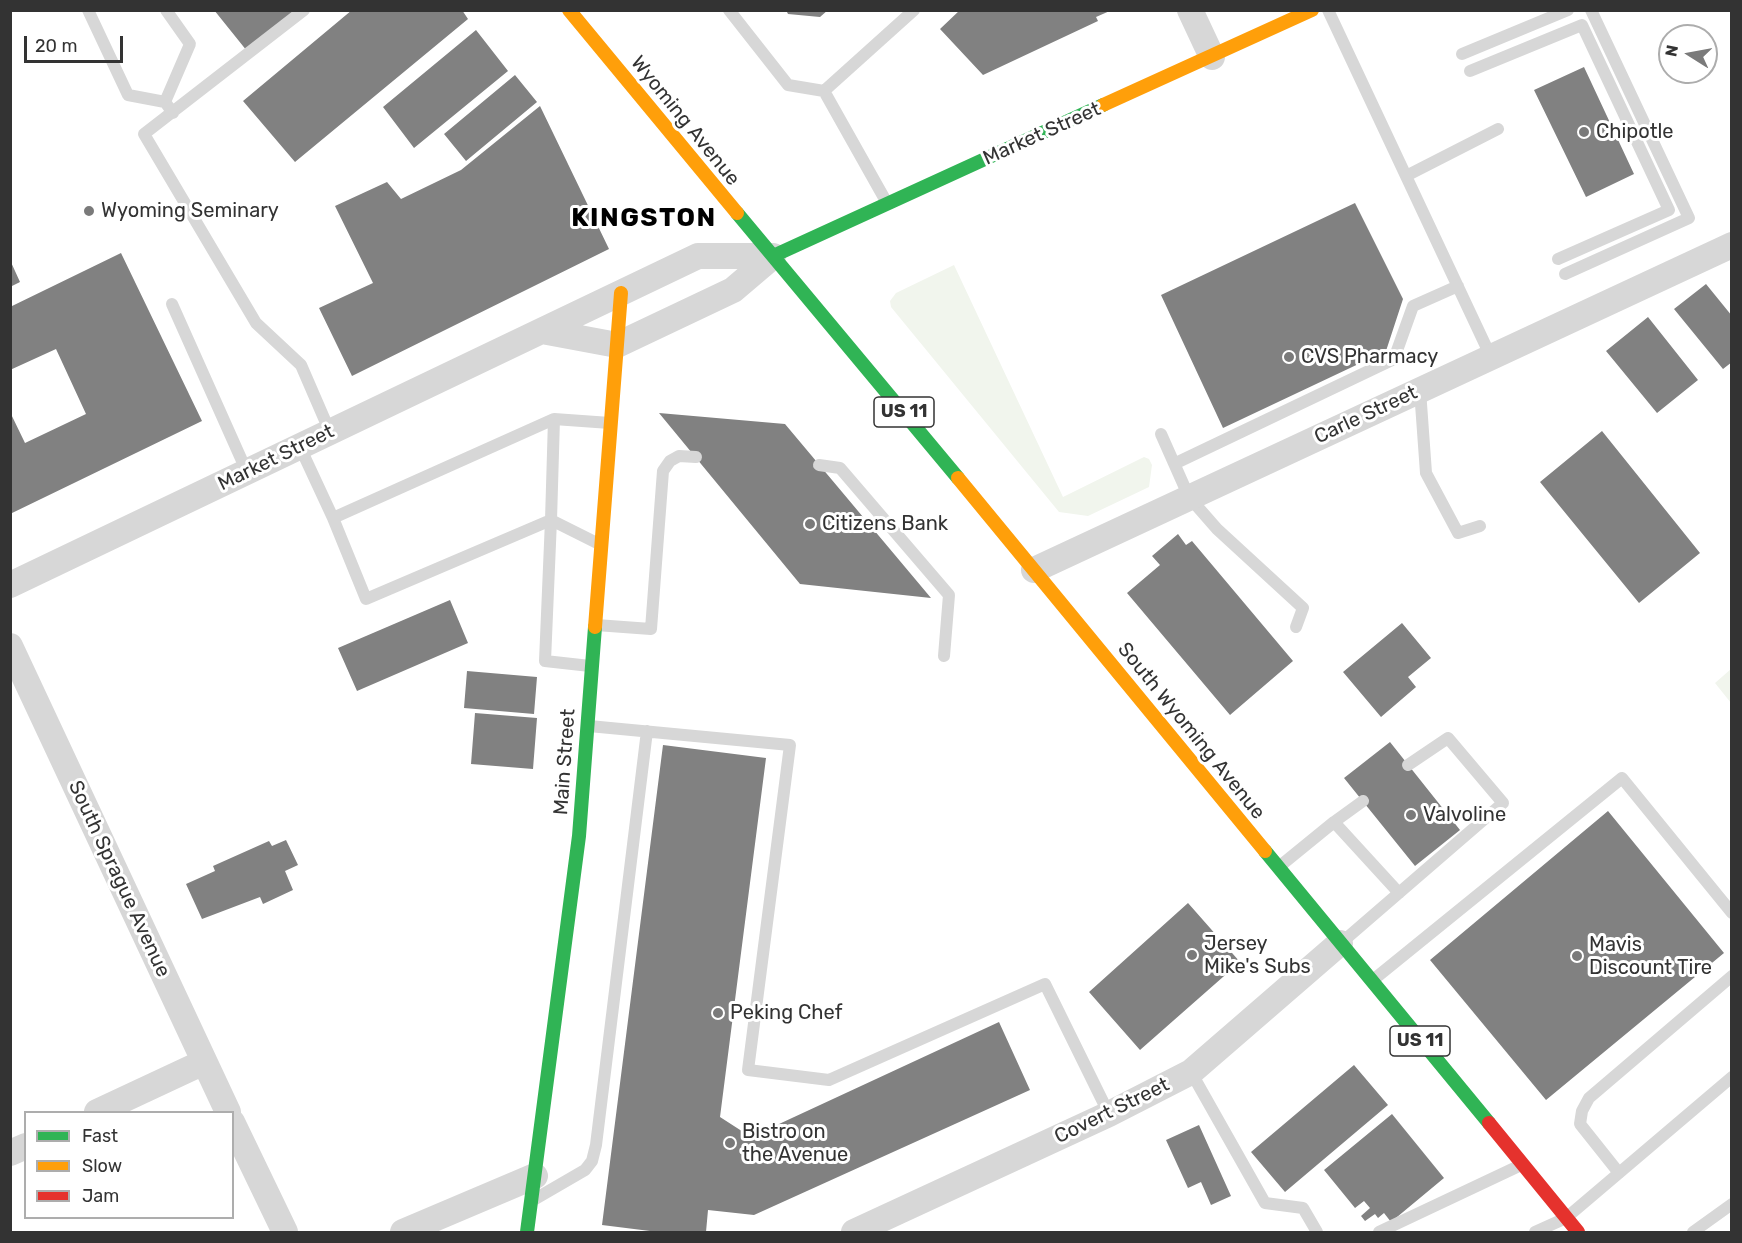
<!DOCTYPE html>
<style>
body{margin:0}
#map{position:relative;width:1742px;height:1243px;overflow:hidden;background:#fff;font-family:Rubik,sans-serif}
canvas{display:block}
.frame{position:absolute;inset:0;border:12px solid #333;pointer-events:none}
.legend{position:absolute;left:24px;top:1111px;width:210px;height:108px;box-sizing:border-box;background:#fff;border:2px solid #adadad;margin:0;padding:8px 10px;list-style:none;font-size:18px;color:#333}
.legend li{display:flex;align-items:center;gap:12px;height:30px}
.legend b{width:30px;border:2px solid #adadad}
.north{position:absolute;left:1658px;top:24px;width:60px;height:60px;box-sizing:border-box;background:#fff;border:2px solid #adadad;border-radius:50%;rotate:281deg;font-size:16px;font-weight:700;line-height:24px;text-align:center;color:#333}
.north::after{content:'';display:block;margin:auto;width:21px;height:27px;background:#7a7a7a;clip-path:polygon(50% 0,100% 100%,50% 72%,0 100%)}
.scale{position:absolute;left:24px;top:36px;width:99px;height:27px;box-sizing:border-box;border:3px solid #333;border-top:0;padding-left:8px;font-size:18px;line-height:21px;white-space:nowrap;color:#333;-webkit-text-stroke:4px #fff;paint-order:stroke}
</style>
<div id="map">
<canvas width="1742" height="1243"></canvas>
<div class="frame"></div>
<ul class="legend">
<li><b style="height:8px;background:#30b455"></b>Fast</li>
<li><b style="height:8px;background:#ff9f0a"></b>Slow</li>
<li><b style="height:8px;background:#e5322d"></b>Jam</li>
</ul>
<div class="north">N</div>
<div class="scale">20 m</div>
</div>
<script>
const context = document.querySelector('canvas').getContext('2d');
context.lineJoin = 'round';
function paint(path, color) { context.fillStyle = color; context.fill(path, 'evenodd'); }
const poly = rows => new Path2D(rows.map(r => 'M' + r).join(''));
function strokePath(path, color, width, dash) { context.strokeStyle = color; context.lineWidth = width; context.lineCap = dash ? 'butt' : 'round'; context.setLineDash(dash || []); context.stroke(path); }
function write(font, color, halo, rows, align = 'center') {
  context.font = font + ' Rubik,sans-serif'; context.lineWidth = 6; context.setLineDash([]); context.textBaseline = 'middle'; context.strokeStyle = halo; context.fillStyle = color; for (const [text, x, y, turn = 0] of rows) {
    context.save(); context.translate(x, y); context.rotate((+turn || 0) * Math.PI / 180); context.textAlign = isNaN(turn) ? turn : align; if (halo) context.strokeText(text, 0, 0); context.fillText(text, 0, 0); context.restore();
  }
}
paint(poly([
 [954,265,1063,497,1144,457,1149,459,1152,465,1149,487,1088,516,1059,512,891,307,890,301,896,293],
 [1731,669,1731,703,1715,683]
]), '#f1f5ed');
paint(poly([
 [214,10,295,10,247,51],
 [352,10,462,10,468,19,295,162,243,101],
 [786,10,828,10,820,17,788,14],
 [960,10,1112,10,1096,17,1098,21,983,75,940,29],
 [476,30,508,71,414,148,383,107],
 [1584,67,1634,174,1586,197,1534,90],
 [515,75,537,102,466,161,444,134],
 [540,106,609,249,352,376,319,308,373,283,335,206,387,182,401,199,461,170],
 [1355,203,1403,299,1386,351,1223,428,1161,295],
 [121,253,202,421,10,514,10,412,25,443,86,414,56,349,10,370,10,307],
 [10,260,20,282,10,287],
 [1706,284,1732,316,1732,362,1723,369,1674,309],
 [1648,317,1698,380,1657,413,1606,351],
 [659,413,785,424,931,598,800,584],
 [1602,431,1700,553,1639,603,1540,482],
 [1178,534,1186,545,1192,541,1293,661,1230,715,1127,593,1160,565,1152,556],
 [450,600,468,643,357,691,338,648],
 [1402,623,1431,658,1408,677,1416,687,1381,717,1343,672],
 [467,671,537,677,534,714,464,708],
 [475,713,537,718,533,769,471,764],
 [1390,742,1460,830,1415,866,1344,778],
 [663,745,766,758,720,1117,751,1137,999,1022,1030,1090,754,1215,708,1210,706,1232,658,1232,602,1225],
 [1608,811,1724,953,1546,1100,1430,960],
 [286,840,298,865,285,871,293,890,263,904,260,897,202,919,186,884,215,871,213,866,269,841,272,846],
 [1188,903,1240,962,1140,1050,1089,992],
 [1354,1065,1388,1105,1285,1192,1251,1152],
 [1392,1114,1444,1178,1391,1222,1384,1213,1378,1218,1375,1214,1365,1221,1361,1216,1370,1208,1364,1201,1355,1208,1324,1170],
 [1199,1125,1231,1196,1211,1205,1201,1182,1188,1188,1166,1140]
]), '#818181');
strokePath(poly([
 [88,10,128,95,165,102,173,113],
 [304,10,144,134,256,323,301,365,330,432],
 [729,10,788,85,824,91,914,10],
 [1328,10,1491,357],
 [1462,54,1568,10],
 [1470,71,1582,25,1669,210,1558,259],
 [824,91,887,203],
 [165,102,190,44,166,10],
 [1406,176,1498,129],
 [1565,274,1689,218,1591,10],
 [172,304,247,472],
 [1420,390,1426,473,1458,533,1480,526],
 [1161,434,1189,497,1217,529,1303,608,1296,627],
 [300,447,333,518,554,419],
 [1176,463,1394,359,1413,306,1458,286],
 [819,465,840,468,949,595,944,656],
 [333,518,366,599,551,520,545,661,590,666],
 [599,544,551,520,554,419,610,423],
 [596,625,651,629,663,471,670,461,679,456,696,457],
 [589,726,790,745,748,1070,829,1080,1045,984,1109,1114],
 [1334,822,1363,801],
 [1280,866,1334,822,1399,893],
 [1341,943,1503,803,1448,738,1408,765],
 [1373,980,1622,778,1732,913],
 [1191,1072,1265,1203,1303,1208,1317,1232],
 [1619,1173,1580,1124,1582,1111,1589,1098,1732,976],
 [535,1199,585,1170,592,1161,596,1145,647,731],
 [1379,1232,1521,1165],
 [1535,1232,1566,1218,1732,1077],
 [1693,1232,1732,1204]
]), '#d7d7d7', 12);
strokePath(poly([
 [1190,10,1212,57],
 [542,331,617,345,733,290,773,256],
 [1034,570,1732,245],
 [10,585,698,256,773,256],
 [10,646,228,1112],
 [97,1112,204,1062],
 [232,1122,285,1232],
 [10,1153,26,1146],
 [403,1232,535,1176],
 [854,1232,1109,1114,1191,1072,1340,943]
]), '#d7d7d7', 26);
strokePath(poly([
 [737,213,958,478],
 [773,256,1103,105],
 [1265,851,1489,1123],
 [527,1232,579,836,595,627]
]), '#30b455', 14);
strokePath(poly([
 [569,10,737,213],
 [1103,105,1312,10],
 [958,478,1265,851],
 [595,627,621,293]
]), '#ff9f0a', 14);
strokePath(poly([
 [1489,1123,1578,1232]
]), '#e5322d', 14);
for (const [x, y, r, color] of [
 [1584,132,6,"#7a7a7a"],
 [89,211,6,"#7a7a7a"],
 [1289,357,6,"#7a7a7a"],
 [810,524,6,"#7a7a7a"],
 [1411,815,6,"#7a7a7a"],
 [1192,955,6,"#7a7a7a"],
 [1577,956,6,"#7a7a7a"],
 [718,1013,6,"#7a7a7a"],
 [730,1143,6,"#7a7a7a"]
]) { const dot = new Path2D(); dot.arc(x, y, r, 0, 2 * Math.PI); context.fillStyle = color; context.fill(dot); strokePath(dot, '#fff', 2); }
for (const [x, y, w] of [
 [904,412,60],
 [1420,1041,60]
]) { const box = new Path2D(); box.roundRect(x - w / 2, y - 15, w, 30, 4.5); context.fillStyle = '#fff'; context.fill(box); strokePath(box, '#333', 1.5); }
write('bold 18px', '#333', null, [
 ["US 11",904,412],
 ["US 11",1420,1041]
]);
write('20px', '#333', '#fff', [
 ["Wyoming Avenue",685,121,51],
 ["Market Street",1042,134,-24],
 ["Carle Street",1366,415,-25],
 ["Market Street",276,458,-26],
 ["South Wyoming Avenue",1191,731,51],
 ["Main Street",565,762,-86],
 ["South Sprague Avenue",119,879,65],
 ["Covert Street",1112,1111,-26]
]);
write('20px', '#333', '#fff', [
 ["Chipotle",1596,132],
 ["Wyoming Seminary",101,211],
 ["CVS Pharmacy",1301,357],
 ["Citizens Bank",822,524],
 ["Valvoline",1423,815],
 ["Jersey",1204,944],
 ["Mike's Subs",1204,967],
 ["Mavis",1589,945],
 ["Discount Tire",1589,968],
 ["Peking Chef",730,1013],
 ["Bistro on",742,1132],
 ["the Avenue",742,1155]
], 'left');
context.letterSpacing = '1.5px';
write('bold 26px', '#000', '#fff', [
 ["KINGSTON",644,218]
]);
context.letterSpacing = '0px';
</script>
